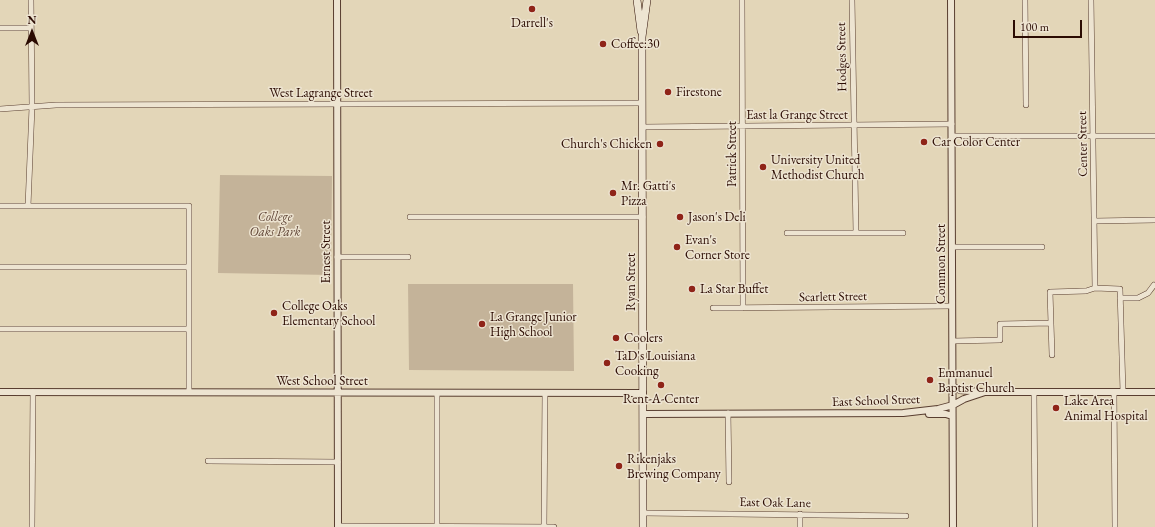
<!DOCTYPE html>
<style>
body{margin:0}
#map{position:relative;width:1155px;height:527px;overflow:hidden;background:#e3d6b8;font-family:"EB Garamond",serif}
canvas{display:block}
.north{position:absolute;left:12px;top:12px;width:40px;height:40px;-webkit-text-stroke:3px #ede4d1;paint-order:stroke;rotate:0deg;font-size:11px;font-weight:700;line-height:16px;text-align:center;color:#2b0b02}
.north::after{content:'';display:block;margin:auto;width:14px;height:18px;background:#2b0b02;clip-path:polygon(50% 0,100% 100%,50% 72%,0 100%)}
.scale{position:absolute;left:1013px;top:20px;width:69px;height:18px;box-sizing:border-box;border:2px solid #2b0b02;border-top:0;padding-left:5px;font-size:12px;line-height:14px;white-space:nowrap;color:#2b0b02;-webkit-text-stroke:3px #ede4d1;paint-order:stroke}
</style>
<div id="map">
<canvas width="1155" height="527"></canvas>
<div class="north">N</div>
<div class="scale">100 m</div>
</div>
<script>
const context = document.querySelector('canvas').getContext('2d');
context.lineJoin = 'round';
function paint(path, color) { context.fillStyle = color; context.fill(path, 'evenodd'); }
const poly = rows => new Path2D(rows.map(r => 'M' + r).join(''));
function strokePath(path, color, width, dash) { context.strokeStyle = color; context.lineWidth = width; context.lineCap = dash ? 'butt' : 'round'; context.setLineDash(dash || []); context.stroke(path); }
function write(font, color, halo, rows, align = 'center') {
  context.font = font + ' "EB Garamond",serif'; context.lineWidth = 3; context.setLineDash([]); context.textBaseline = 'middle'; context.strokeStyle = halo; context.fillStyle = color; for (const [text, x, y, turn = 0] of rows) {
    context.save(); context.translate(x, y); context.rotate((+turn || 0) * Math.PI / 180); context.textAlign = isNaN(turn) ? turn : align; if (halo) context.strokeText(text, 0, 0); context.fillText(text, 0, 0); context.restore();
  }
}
paint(poly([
 [220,175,332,176,331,275,218,273],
 [408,284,573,284,574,371,409,370]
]), '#c4b399');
const minor = poly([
 [742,0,743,308],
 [852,0,856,233],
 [1025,0,1026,105],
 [1091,0,1095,288],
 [0,28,31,28],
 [0,109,56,105,642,103],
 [643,127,952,124],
 [952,136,1155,136],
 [0,206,189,206,189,392],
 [28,206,32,107,31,0],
 [410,217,643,217],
 [1094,221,1155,220],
 [787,233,903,233],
 [952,247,1042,247],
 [337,257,408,257],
 [0,267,188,267],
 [1120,298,1138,298,1148,293,1154,285],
 [713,308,952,306],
 [0,329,188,329],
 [953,341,1000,340,1000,324,1051,323],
 [1052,355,1050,292,1086,291,1095,288,1120,289,1123,392],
 [1034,392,1035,527],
 [1114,392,1115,527],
 [728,413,729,482],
 [208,461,338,462],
 [643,513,906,516],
 [800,514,800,527],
 [338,526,554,527],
 [32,527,33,392],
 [437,527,437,393],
 [544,527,545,393]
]);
const tertiary = poly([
 [337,0,338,527],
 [951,0,953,527],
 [954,387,960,390,981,392],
 [0,392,643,393],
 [643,414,903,413,938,409,953,405,964,399,985,392,1155,392],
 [929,414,946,414,952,416]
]);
const secondary = poly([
 [637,0,641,31],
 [643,527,642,37,647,0]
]);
strokePath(minor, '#593e30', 6);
strokePath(tertiary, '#593e30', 8);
strokePath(secondary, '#2b0b02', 8);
strokePath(minor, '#ede4d1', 5);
strokePath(tertiary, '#ede4d1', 6);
strokePath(secondary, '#ede4d1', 7);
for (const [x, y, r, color] of [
 [532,9,4,"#8f2418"],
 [603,44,4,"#8f2418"],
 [668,92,4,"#8f2418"],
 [924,142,4,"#8f2418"],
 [660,144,4,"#8f2418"],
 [763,167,4,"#8f2418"],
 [613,193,4,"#8f2418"],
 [680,217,4,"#8f2418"],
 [677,247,4,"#8f2418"],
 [692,289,4,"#8f2418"],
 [274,313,4,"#8f2418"],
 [482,324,4,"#8f2418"],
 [616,338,4,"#8f2418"],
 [607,363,4,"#8f2418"],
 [930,380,4,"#8f2418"],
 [661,385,4,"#8f2418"],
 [1056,408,4,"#8f2418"],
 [619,466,4,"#8f2418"]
]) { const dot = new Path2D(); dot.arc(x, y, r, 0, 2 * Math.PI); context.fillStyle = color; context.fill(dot); strokePath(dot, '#ede4d1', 1.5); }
write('13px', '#2b0b02', '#ede4d1', [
 ["Darrell's",532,23,"center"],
 ["Coffee:30",611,44],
 ["Firestone",676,92],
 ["Car Color Center",932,142],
 ["Church's Chicken",652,144,"right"],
 ["University United",771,160],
 ["Methodist Church",771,175],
 ["Mr. Gatti's",621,186],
 ["Pizza",621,201],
 ["Jason's Deli",688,217],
 ["Evan's",685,240],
 ["Corner Store",685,255],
 ["La Star Buffet",700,289],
 ["College Oaks",282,306],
 ["Elementary School",282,321],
 ["La Grange Junior",490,317],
 ["High School",490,332],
 ["Coolers",624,338],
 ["TaD's Louisiana",615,356],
 ["Cooking",615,371],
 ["Emmanuel",938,373],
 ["Baptist Church",938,388],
 ["Rent-A-Center",661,399,"center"],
 ["Lake Area",1064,401],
 ["Animal Hospital",1064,416],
 ["Rikenjaks",627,459],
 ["Brewing Company",627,474]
], 'left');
write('13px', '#2b0b02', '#ede4d1', [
 ["Hodges Street",842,57,-91],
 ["West Lagrange Street",321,93],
 ["East la Grange Street",797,115],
 ["Center Street",1083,144,-91],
 ["Patrick Street",732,154,-90],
 ["Ernest Street",326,252,-90],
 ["Common Street",941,264,-90],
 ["Ryan Street",631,282,-90],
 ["Scarlett Street",833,297,-1],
 ["West School Street",322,381],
 ["East School Street",876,401,-2],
 ["East Oak Lane",775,503,1]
]);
write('italic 13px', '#614637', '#ede4d1', [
 ["College",275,217],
 ["Oaks Park",275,232]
]);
</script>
